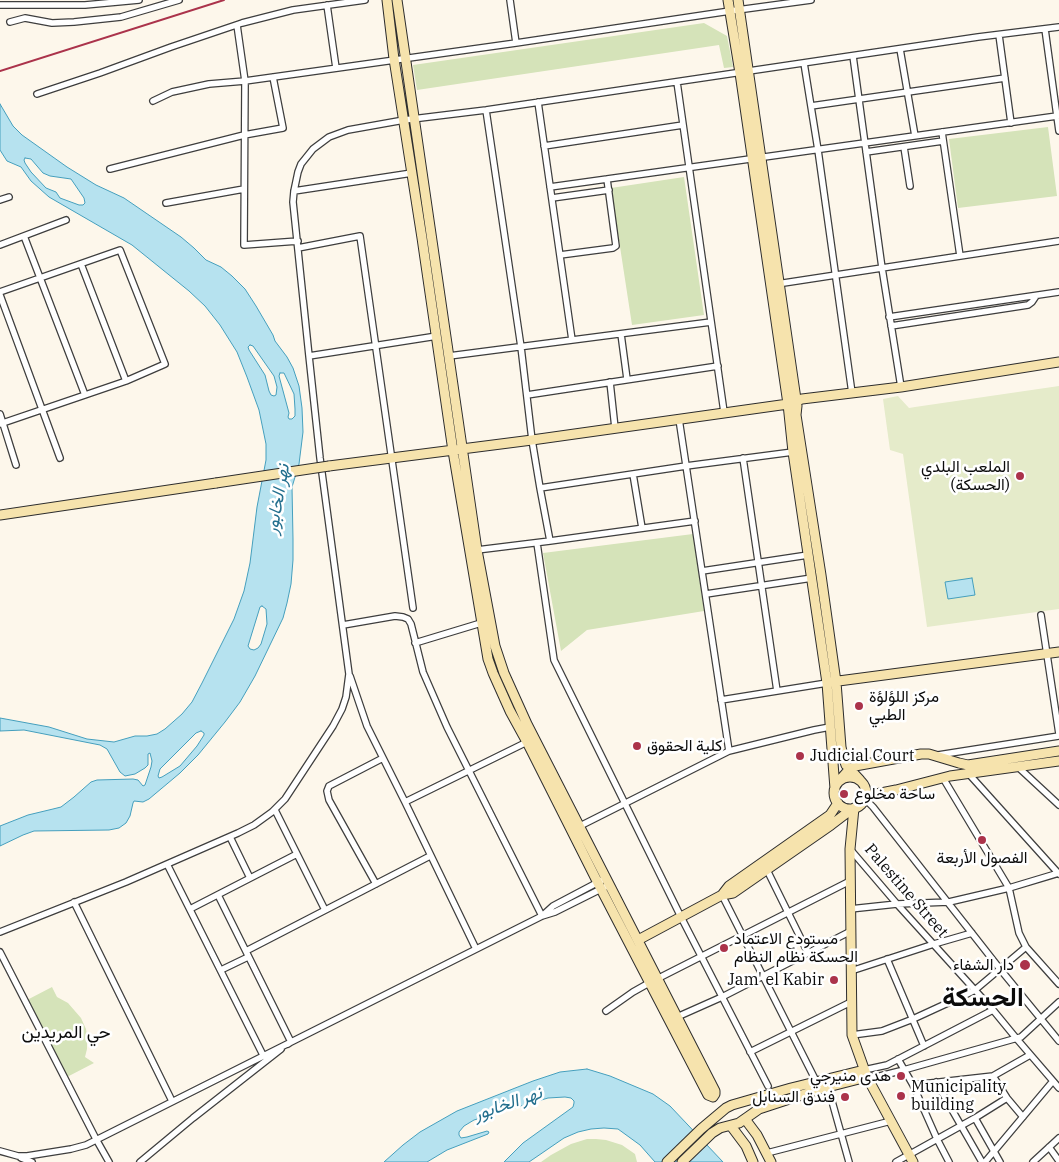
<!DOCTYPE html>
<meta charset="utf-8">
<style>
body{margin:0}
canvas{display:block;background:#fdf7eb}
</style>
<canvas width="1059" height="1162"></canvas>
<script>
const context = document.querySelector('canvas').getContext('2d');
context.lineJoin = 'round';
function paint(path, color) { context.fillStyle = color; context.fill(path, 'evenodd'); }
const poly = rows => new Path2D(rows.map(r => 'M' + r).join(''));
function strokePath(path, color, width, dash) { context.strokeStyle = color; context.lineWidth = width; context.lineCap = dash ? 'butt' : 'round'; context.setLineDash(dash || []); context.stroke(path); }
function write(font, color, halo, rows, align = 'center') {
  context.font = font + ' "IBM Plex Serif",Vazirmatn,serif'; context.lineWidth = 5; context.setLineDash([]); context.textBaseline = 'middle'; context.strokeStyle = halo; context.fillStyle = color; for (const [text, x, y, turn = 0] of rows) {
    context.save(); context.translate(x, y); context.rotate((+turn || 0) * Math.PI / 180); context.textAlign = isNaN(turn) ? turn : align; if (halo) context.strokeText(text, 0, 0); context.fillText(text, 0, 0); context.restore();
  }
}
paint(poly([
 [704,23,727,36,733,67,724,68,719,45,417,90,413,65],
 [1048,127,1057,196,958,208,949,139],
 [684,177,704,315,632,325,611,188],
 [693,534,704,611,587,630,561,651,543,553],
 [52,987,57,997,68,1003,81,1018,86,1029,87,1036,87,1049,85,1057,94,1063,67,1077,27,1000],
 [587,1139,596,1139,606,1140,622,1145,635,1154,637,1162,541,1162,551,1155,571,1144]
]), '#d5e3b9');
paint(poly([
 [1059,386,1059,609,927,627,903,454,890,450,883,399,898,396,909,408,915,407]
]), '#e5ebca');
const water = poly([
 [0,104,13,126,22,135,67,167,96,185,124,198,181,237,194,248,206,260,221,267,232,276,245,289,256,306,273,335,275,341,287,357,293,368,299,386,302,408,303,432,299,464,292,487,293,539,293,560,291,584,287,603,283,618,255,676,240,702,225,722,198,755,180,773,149,799,143,802,134,801,133,803,130,816,126,823,119,828,109,830,34,831,23,835,0,846,0,826,28,815,53,809,61,807,74,797,91,782,97,780,133,779,138,780,143,786,145,785,151,767,152,761,150,753,148,754,148,765,145,768,135,774,125,776,120,772,107,749,100,745,24,730,0,731,0,718,49,727,87,739,114,742,135,736,147,736,157,734,165,729,182,714,192,702,202,683,234,619,244,591,250,563,257,507,266,460,266,444,259,410,247,377,237,352,220,325,205,306,189,291,132,245,49,197,31,181,21,167,7,161,0,150,0,104],
 [25,158,31,159,43,173,50,176,71,179,84,198,85,203,83,205,79,205,60,198,56,192,46,188,31,172,25,163,24,160,25,158],
 [250,345,253,346,274,376,277,387,276,395,274,396,271,395,269,391,265,375,249,350,248,347,250,345],
 [280,373,284,373,294,394,295,409,295,416,292,419,289,419,288,417,289,413,279,376,280,373],
 [262,606,266,609,267,624,261,644,258,648,254,650,250,649,248,646,260,607,262,606],
 [201,731,204,733,204,735,197,746,180,766,162,777,159,778,158,776,160,769,196,733,201,731],
 [972,578,975,595,948,599,945,582,972,578],
 [587,1069,610,1076,653,1094,670,1106,723,1162,655,1162,640,1145,618,1129,604,1128,591,1129,578,1132,564,1138,529,1162,504,1162,523,1143,573,1107,574,1103,574,1101,571,1098,565,1097,548,1098,474,1120,464,1126,459,1132,459,1135,461,1138,467,1137,487,1131,489,1132,488,1134,447,1150,427,1162,384,1162,403,1145,420,1132,457,1111,533,1081,560,1072,587,1069]
]);
paint(water, '#b6e2ef');
strokePath(water, '#459fbd', 1);
const street = poly([
 [510,0,516,43],
 [0,5,85,5,139,0],
 [327,5,336,68],
 [10,22,25,18,52,23,74,22,121,17,179,0],
 [237,25,245,81,244,245,298,241],
 [1045,29,1059,131],
 [999,35,1011,123],
 [900,49,915,136],
 [853,56,882,268,901,387],
 [804,63,818,150,852,393],
 [677,82,724,412],
 [37,94,100,73,171,47,242,23,293,10,365,0],
 [153,101,172,92,209,84,245,81,516,43,730,11,811,0],
 [538,102,572,340],
 [811,106,1005,78],
 [486,110,521,347,532,440,540,488,550,541],
 [942,132,960,256],
 [544,146,683,125],
 [904,147,910,186],
 [866,152,943,141],
 [110,169,244,135,283,128,273,77],
 [550,187,1057,116],
 [294,191,412,173],
 [552,198,609,190],
 [0,200,9,197],
 [166,203,244,189],
 [24,236,85,395],
 [0,245,66,220],
 [298,248,360,236,413,608],
 [560,255,613,248,616,246,607,179],
 [81,264,126,381],
 [777,284,1059,241],
 [0,292,120,250,165,364,126,381,85,395,0,424],
 [0,295,60,458],
 [889,317,1059,292],
 [891,326,1028,305,1032,302,1036,296],
 [621,334,627,379],
 [309,356,437,336],
 [449,356,711,322],
 [610,382,615,428],
 [527,395,718,366],
 [0,414,16,465],
 [679,419,729,751],
 [743,458,777,691],
 [633,474,642,528],
 [540,488,686,466,793,452],
 [537,543,554,660,681,917,768,1086],
 [477,550,550,541,695,521],
 [702,571,808,555],
 [706,594,812,578],
 [1041,615,1059,734],
 [343,625,395,616,403,617,408,619,411,624,423,672,447,727,542,916],
 [415,643,481,623],
 [350,676,367,726,405,802,476,949],
 [721,700,827,683],
 [938,755,1059,736],
 [1018,767,1059,805],
 [968,773,1059,874],
 [943,778,1009,888,1019,933,1026,947,1059,984],
 [865,799,873,807,1000,969,1059,1041],
 [405,802,527,742],
 [275,810,325,910],
 [580,826,729,751,814,730,830,727],
 [230,837,250,878],
 [850,849,897,904,993,1010,1016,1038,1059,1088],
 [167,864,263,1055],
 [767,870,808,953],
 [376,884,329,800,327,791,329,786,383,758],
 [218,895,291,1042,288,1044],
 [722,895,818,1085],
 [74,902,172,1101],
 [190,909,297,854],
 [850,909,897,904,949,902,1009,888,1059,873],
 [542,916,553,906,606,878],
 [0,932,126,882,238,833,254,825,272,812,285,799,333,726,342,709,346,697,349,674,320,458,309,356,293,202,294,191,298,172,301,164,313,149,329,137,348,130,404,120,486,110,978,37,1059,27],
 [246,951,430,856],
 [0,952,96,1139,109,1162],
 [887,959,924,1046],
 [221,970,248,957],
 [851,971,934,944,972,933],
 [606,1011,633,992,649,983,850,881],
 [677,1017,722,997,851,931],
 [852,1035,882,1031,913,1019,963,996,975,990,1026,947],
 [750,1052,851,1002],
 [898,1059,913,1085,937,1139,949,1162],
 [864,1070,887,1065,993,1010],
 [993,1076,1007,1098,1023,1117],
 [867,1077,880,1076,900,1071,1021,1037,1059,1002],
 [936,1082,982,1162],
 [913,1085,993,1076,1030,1055],
 [828,1087,849,1162],
 [975,1118,1000,1162],
 [1049,1147,1059,1161],
 [0,1151,18,1156,27,1156,71,1149,86,1145,542,916,555,912,609,885],
 [767,1153,891,1121],
 [21,1158,32,1162],
 [140,1162,193,1118,281,1049],
 [896,1162,975,1118,1007,1098],
 [985,1162,1053,1081],
 [1033,1162,1059,1138]
]);
const secondary = poly([
 [387,0,394,59,422,238,453,451,488,659,493,673,510,711,527,742,601,889,708,1095,713,1097,715,1094,715,1091,527,724,504,673,495,646,477,550,397,0],
 [728,0,740,73,788,404,793,452,827,683,835,789],
 [738,0,797,406,796,415,821,575,836,682,841,747,843,756,846,765,860,780],
 [329,466,532,440,788,404,802,399,901,387,1059,362],
 [0,515,216,483],
 [831,682,1059,652],
 '834 793a16 16 0 1 1 32 0a16 16 0 1 1-32 0Z',
 [839,781,847,772,855,766,921,754,929,754,959,763,968,765,1059,751],
 [866,796,896,790,950,776,1059,761],
 [854,808,850,849,852,1035,867,1077,913,1162],
 [722,895,729,886,830,815,838,803],
 [638,940,722,895,733,893,831,825,852,809],
 [745,1119,757,1135,771,1162],
 [731,1126,746,1146,753,1162],
 [667,1162,701,1129,726,1108,732,1105,791,1088,864,1070],
 [682,1162,712,1133,720,1128,739,1123,759,1109,820,1089,867,1077]
]);
strokePath(street, '#3e3e3e', 8);
strokePath(secondary, '#2d2d2d', 11);
strokePath(street, '#fff', 5.5);
strokePath(secondary, '#f6e3ad', 9);
strokePath(poly([
 [0,71,224,0]
]), '#ab334b', 2);
const secondaryBridge = poly([
 [216,483,329,466]
]);
strokePath(secondaryBridge, '#2d2d2d', 11, []);
strokePath(secondaryBridge, '#f6e3ad', 9);
for (const [x, y, r, color] of [
 [1020,476,5,"#ab334b"],
 [859,706,5,"#ab334b"],
 [637,746,5,"#ab334b"],
 [800,756,5,"#ab334b"],
 [844,794,5,"#ab334b"],
 [982,840,5,"#ab334b"],
 [724,948,5,"#ab334b"],
 [1025,965,6,"#ab334b"],
 [834,980,5,"#ab334b"],
 [901,1076,5,"#ab334b"],
 [901,1096,5,"#ab334b"],
 [845,1097,5,"#ab334b"]
]) { const dot = new Path2D(); dot.arc(x, y, r, 0, 2 * Math.PI); context.fillStyle = color; context.fill(dot); strokePath(dot, '#fff', 2); }
write('16px', '#0b0b0b', '#fff', [
 ["الملعب البلدي",1010,467,"right"],
 ["(الحسكة)",1010,485,"right"],
 ["مركز اللؤلؤة",869,697],
 ["الطبي",869,715],
 ["كلية الحقوق",647,746],
 ["Judicial Court",810,756],
 ["ساحة مخلوع",854,794],
 ["الفصول الأربعة",982,858,"center"],
 ["مستودع الاعتماد",734,939],
 ["الحسكة نظام النظام",734,957],
 ["دار الشفاء",1014,965,"right"],
 ["Jam' el Kabir",824,980,"right"],
 ["هدى منيرجي",891,1076,"right"],
 ["Municipality",911,1087],
 ["building",911,1105],
 ["فندق السنابل",835,1097,"right"]
], 'left');
write('16px', '#0b0b0b', '#fff', [
 ["Palestine Street",906,891,49]
]);
write('italic 18px', '#236f8e', '#fff', [
 ["نهر الخابور",278,499,-80],
 ["نهر الخابور",508,1104,-19]
]);
write('18px', '#0b0b0b', '#fff', [
 ["حي المريدين",66,1033]
]);
write('bold 26px', '#0b0b0b', '#fff', [
 ["الحسكة",983,998]
]);
</script>
